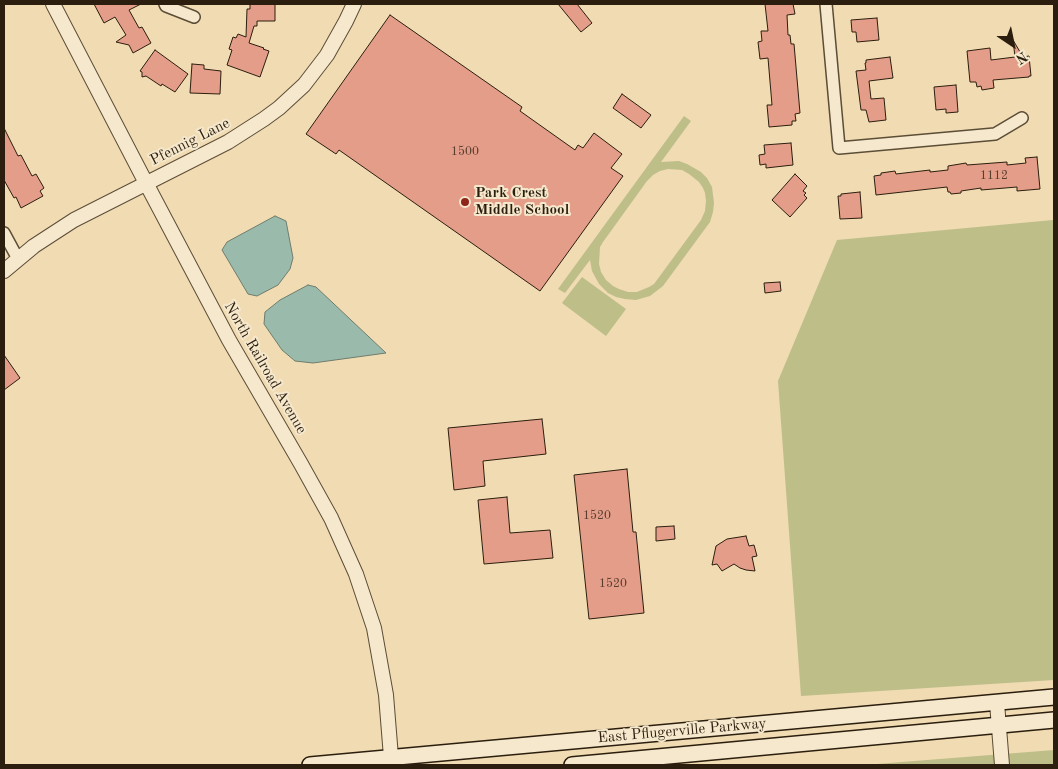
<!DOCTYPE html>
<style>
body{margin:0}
#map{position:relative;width:1058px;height:769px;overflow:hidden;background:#f0dbb2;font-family:"Old Standard TT",serif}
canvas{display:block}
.frame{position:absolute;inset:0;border:5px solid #2b1e0e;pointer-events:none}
.north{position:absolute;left:988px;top:20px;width:50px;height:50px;-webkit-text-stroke:4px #f5e8cd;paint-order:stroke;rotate:146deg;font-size:14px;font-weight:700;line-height:20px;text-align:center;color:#2b1e0e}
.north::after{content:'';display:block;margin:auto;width:18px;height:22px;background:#2b1e0e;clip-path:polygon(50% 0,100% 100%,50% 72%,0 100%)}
</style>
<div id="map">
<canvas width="1058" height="769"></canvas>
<div class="frame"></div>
<div class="north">N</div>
</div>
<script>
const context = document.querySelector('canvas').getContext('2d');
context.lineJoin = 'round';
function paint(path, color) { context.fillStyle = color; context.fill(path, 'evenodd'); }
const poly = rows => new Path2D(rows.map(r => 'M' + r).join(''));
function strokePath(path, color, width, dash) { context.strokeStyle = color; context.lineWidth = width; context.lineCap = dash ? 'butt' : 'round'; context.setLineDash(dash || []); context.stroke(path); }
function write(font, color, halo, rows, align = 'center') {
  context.font = font + ' "Old Standard TT",serif'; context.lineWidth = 4; context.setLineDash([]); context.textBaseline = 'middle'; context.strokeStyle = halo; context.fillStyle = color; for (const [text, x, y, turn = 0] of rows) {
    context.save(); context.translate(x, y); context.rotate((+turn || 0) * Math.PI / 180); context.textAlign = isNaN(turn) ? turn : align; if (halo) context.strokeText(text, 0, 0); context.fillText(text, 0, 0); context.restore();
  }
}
paint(poly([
 [684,116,691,121,661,162,679,161,687,164,701,172,707,178,712,187,714,203,713,212,710,222,663,286,650,296,636,300,625,299,616,297,608,293,599,284,592,271,590,260,565,293,558,289],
 [668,169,682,170,689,174,699,182,703,188,705,193,706,201,705,211,701,220,654,284,649,287,637,292,628,292,619,289,613,286,606,280,601,272,599,264,600,247,603,242,647,181,653,175,660,171],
 [1053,220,1054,680,801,696,778,381,837,240],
 [582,277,626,309,606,336,562,303],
 [1054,750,1054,765,864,765]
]), '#bebe89');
const water = poly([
 [275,216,286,221,293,258,290,269,278,285,257,296,248,294,222,250,227,242,275,216],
 [308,285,316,287,386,353,313,363,295,361,282,350,264,324,265,312,280,300,308,285]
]);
paint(water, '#9abbac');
strokePath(water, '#6e7c6d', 1);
const building = poly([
 [94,4,141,4,129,10,139,28,142,27,151,43,133,53,129,45,116,42,126,35,115,17,104,23,94,4],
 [250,4,275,4,275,21,257,21,257,26,254,26,249,43,264,48,263,49,269,51,260,77,227,65,232,50,229,49,233,37,236,38,238,34,246,37,247,9,250,9,250,4],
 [558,4,577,4,592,23,581,32,558,4],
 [765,4,793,4,795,14,787,15,788,35,790,35,791,44,794,44,800,113,795,114,796,121,792,121,792,125,769,127,767,105,772,105,768,58,760,59,758,42,762,41,761,31,768,31,765,4],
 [390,15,522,107,520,111,575,150,578,145,583,148,594,133,622,154,611,168,623,176,540,291,339,150,336,154,306,134,390,15],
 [877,18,879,40,857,42,856,32,852,32,851,20,877,18],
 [1013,40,1023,57,1029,56,1031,76,1029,76,1029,77,993,80,994,88,982,90,981,86,977,87,976,82,970,82,967,51,990,48,991,60,1015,57,1013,40],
 [155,50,188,74,175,92,162,84,161,86,146,76,142,77,142,72,140,71,155,50],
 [890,57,893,78,869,81,871,99,884,98,886,120,869,122,866,110,861,110,856,71,866,70,865,63,866,63,866,60,890,57],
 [192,64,204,65,204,69,221,71,220,94,190,93,192,64],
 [956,85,958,112,946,113,946,109,936,110,934,87,956,85],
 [622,94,651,115,641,128,613,108,622,94],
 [4,128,18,156,21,155,32,176,36,174,44,188,40,191,43,196,21,208,16,197,14,198,4,180,4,128],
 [791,143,793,165,766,168,766,164,760,165,759,155,765,154,764,145,791,143],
 [1037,157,1040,189,1017,191,1017,187,981,190,981,188,961,191,961,193,951,194,950,192,948,192,947,187,876,195,874,176,881,175,881,173,895,171,896,174,930,170,930,172,948,170,948,166,966,163,967,165,1007,162,1007,165,1026,163,1025,158,1037,157],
 [795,174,807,186,803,191,806,193,804,195,807,198,790,217,772,200,795,174],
 [860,192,862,218,840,219,838,196,841,196,841,194,860,192],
 [780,282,781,291,765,293,764,283,780,282],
 [4,355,20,378,4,390,4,355],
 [542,419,546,454,483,461,485,486,454,490,448,428,542,419],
 [627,469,633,532,636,532,644,613,589,619,574,475,627,469],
 [507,497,510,533,550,530,553,558,484,564,478,500,507,497],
 [674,526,675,539,656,541,656,527,674,526],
 [746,536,749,546,754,545,757,556,752,557,755,571,746,570,740,568,734,564,722,571,717,564,712,565,716,546,727,539,746,536]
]);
paint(building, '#e49d89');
strokePath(building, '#2b1e0e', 1);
const minor = poly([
 [165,4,166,6,194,17],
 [826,4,839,148,995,134,1022,118],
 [4,233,18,259]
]);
const tertiary = poly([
 [53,4,146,183,229,340,301,464,331,518,356,574,374,628,386,695,391,757,395,765],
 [4,271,34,246,74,220,228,142,264,119,279,108,304,85,327,55,346,21,354,4],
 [997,703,1002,765]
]);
const secondary = poly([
 [310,765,1054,697],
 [572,765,1054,720]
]);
strokePath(minor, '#5c4d37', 14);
strokePath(tertiary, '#5c4d37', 16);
strokePath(secondary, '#2b1e0e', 18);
strokePath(minor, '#f5e8cd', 11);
strokePath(tertiary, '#f5e8cd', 14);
strokePath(secondary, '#f5e8cd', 15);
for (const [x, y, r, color] of [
 [465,202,5,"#8f2418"]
]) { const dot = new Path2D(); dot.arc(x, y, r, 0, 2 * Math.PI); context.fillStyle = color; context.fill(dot); strokePath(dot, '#f5e8cd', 2); }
write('12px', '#593e2d', null, [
 ["1500",465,152],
 ["1112",994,176],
 ["1520",597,516],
 ["1520",613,584]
]);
write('15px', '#2b1e0e', '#f5e8cd', [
 ["Pfennig Lane",190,142,-27],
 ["North Railroad Avenue",265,368,60],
 ["East Pflugerville Parkway",682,731,-5]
]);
write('bold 15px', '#2b1e0e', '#f5e8cd', [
 ["Park Crest",475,193],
 ["Middle School",475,210]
], 'left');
</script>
